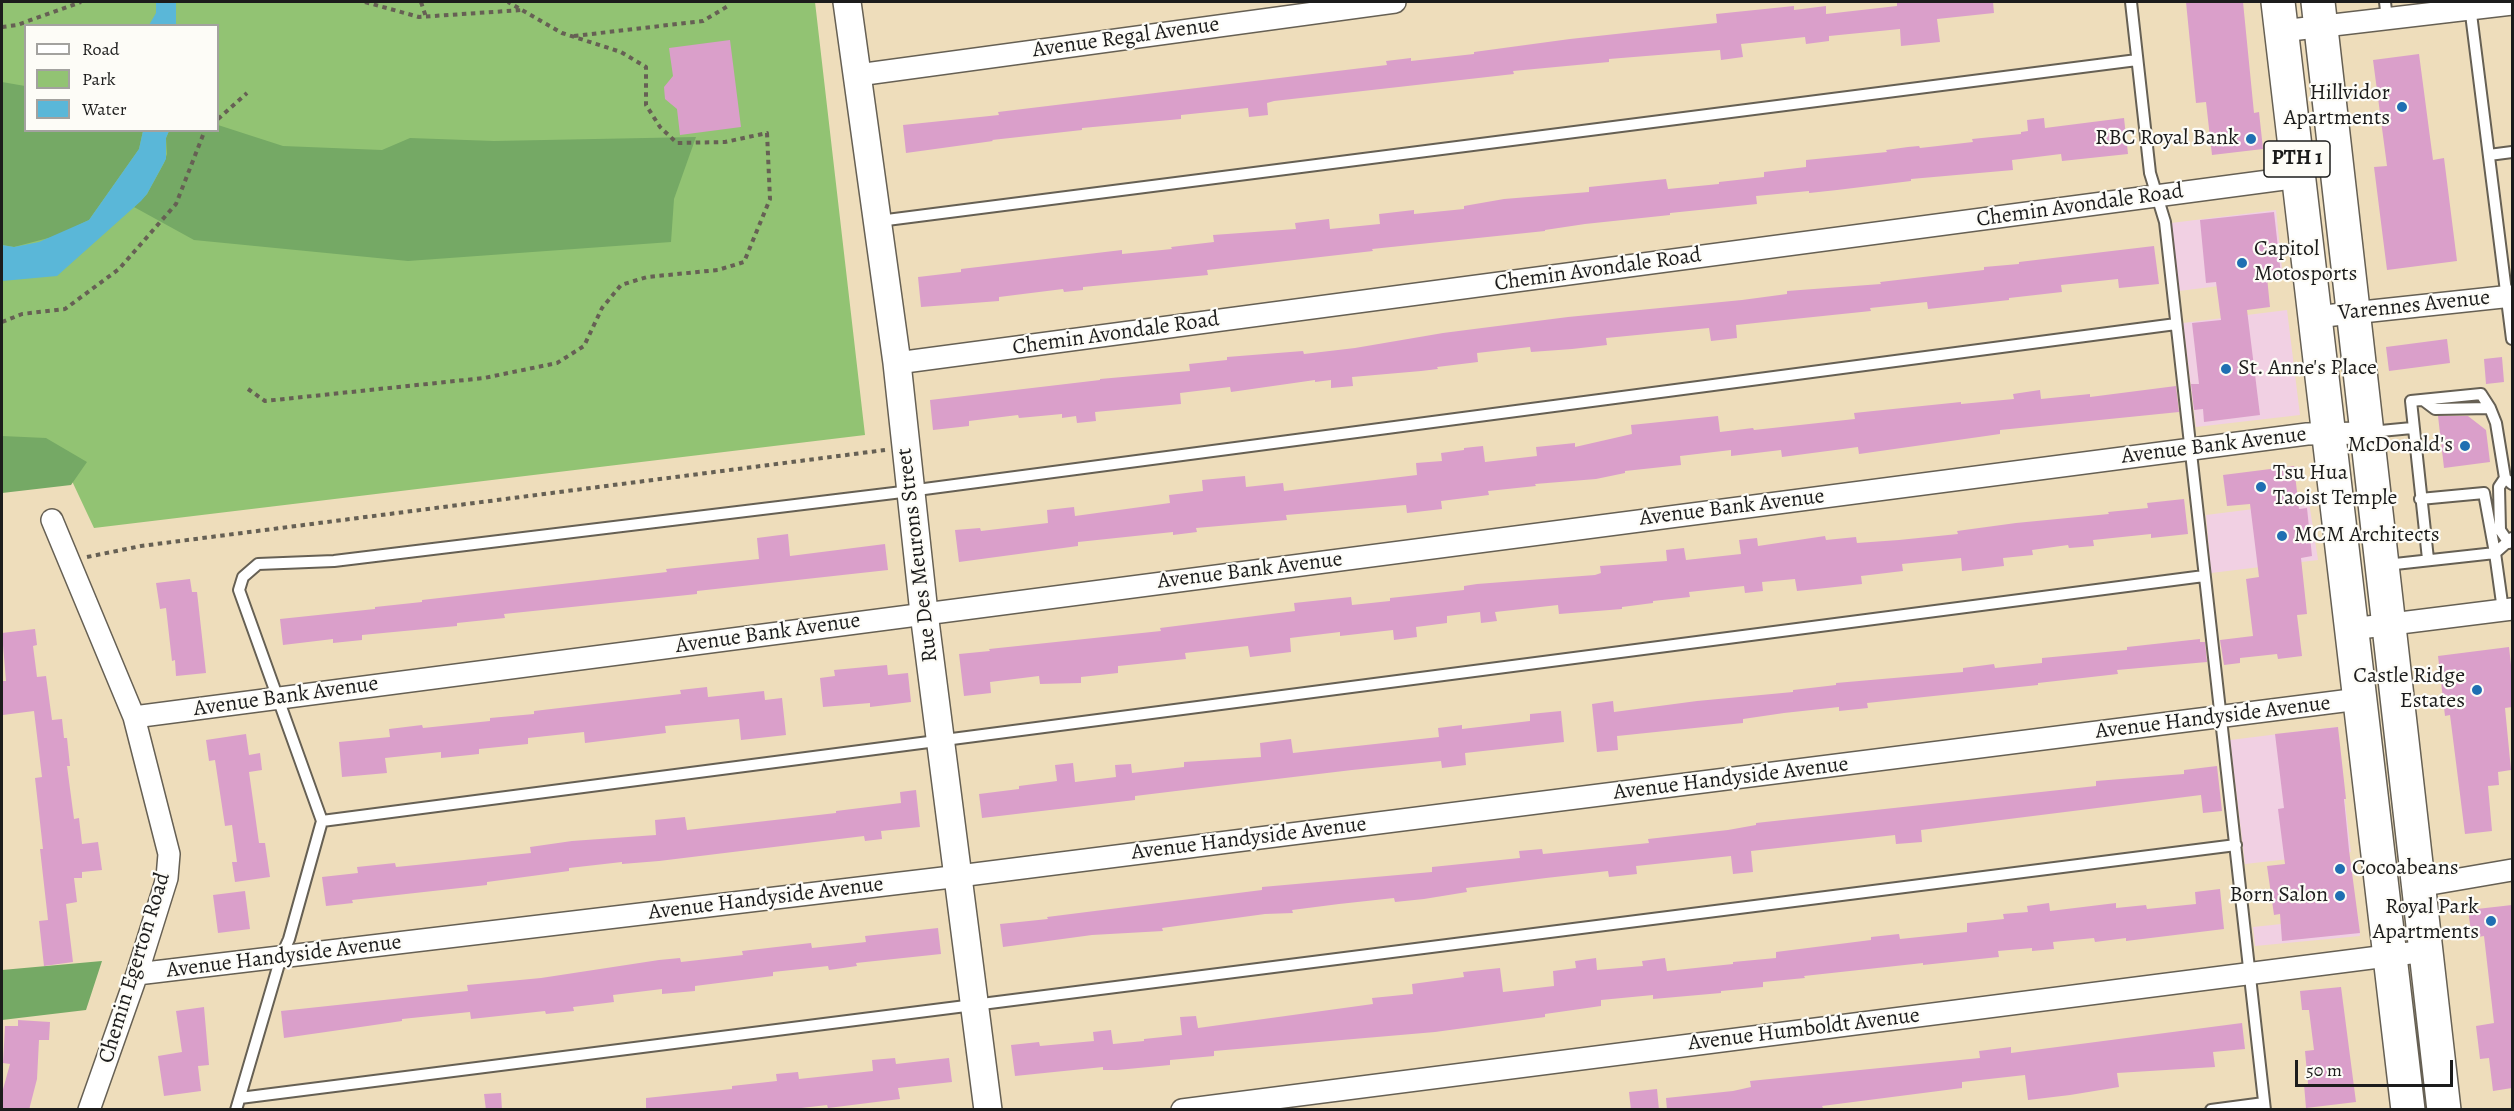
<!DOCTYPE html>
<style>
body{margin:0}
#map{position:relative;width:2514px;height:1111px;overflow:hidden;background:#edb;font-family:Alegreya,serif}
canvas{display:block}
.frame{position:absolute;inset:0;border:3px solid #1c1c1c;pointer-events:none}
.legend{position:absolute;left:24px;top:24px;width:195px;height:108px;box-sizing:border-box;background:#fdfcf7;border:2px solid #a3a29f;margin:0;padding:8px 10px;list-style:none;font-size:18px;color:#1c1c1c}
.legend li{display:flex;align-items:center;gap:12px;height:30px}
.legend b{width:30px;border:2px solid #a3a29f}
.scale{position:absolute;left:2295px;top:1060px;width:158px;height:27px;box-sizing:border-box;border:3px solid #1c1c1c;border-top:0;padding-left:8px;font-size:18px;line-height:21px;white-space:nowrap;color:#1c1c1c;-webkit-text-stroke:4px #fdfcf7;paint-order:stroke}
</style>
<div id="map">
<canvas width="2514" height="1111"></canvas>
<div class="frame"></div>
<ul class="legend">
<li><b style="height:8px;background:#fff"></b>Road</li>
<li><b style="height:16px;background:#92c373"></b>Park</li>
<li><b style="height:16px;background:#5ab7d8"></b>Water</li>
</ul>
<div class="scale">50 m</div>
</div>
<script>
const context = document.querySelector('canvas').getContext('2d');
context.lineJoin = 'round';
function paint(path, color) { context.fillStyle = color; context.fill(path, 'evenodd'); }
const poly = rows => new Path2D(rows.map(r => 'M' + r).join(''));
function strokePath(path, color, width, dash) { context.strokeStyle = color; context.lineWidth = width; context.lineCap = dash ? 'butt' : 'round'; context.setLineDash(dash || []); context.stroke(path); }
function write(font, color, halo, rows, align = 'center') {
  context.font = font + ' Alegreya,serif'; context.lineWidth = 4.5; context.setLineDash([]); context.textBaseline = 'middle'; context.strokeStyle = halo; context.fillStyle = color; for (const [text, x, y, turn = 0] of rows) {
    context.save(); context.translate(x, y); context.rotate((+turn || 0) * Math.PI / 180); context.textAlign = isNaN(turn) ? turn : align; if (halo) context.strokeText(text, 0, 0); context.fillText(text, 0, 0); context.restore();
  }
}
paint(poly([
 [2276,210,2283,278,2179,291,2171,223],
 [2287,310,2300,415,2196,427,2183,323],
 [2309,502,2318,560,2211,573,2206,515],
 [2336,727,2351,852,2245,864,2230,740],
 [2358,916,2360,936,2255,946,2253,927]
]), '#f1d0e3');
paint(poly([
 [2,2,815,2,865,435,94,528,64,464,2,453],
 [26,26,218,26,218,130,26,130]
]), '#92c373');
paint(poly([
 [2,82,25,86,26,130,143,131,139,149,89,220,56,236,14,247,2,245],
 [218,125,283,146,382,150,410,138,494,141,696,137,674,199,671,242,408,261,194,240,134,207,147,194,164,163,167,154,166,138,169,131,218,130],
 [2,436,46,438,87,462,71,485,2,493],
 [102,961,86,1010,2,1020,2,970]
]), '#75a965');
paint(poly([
 [156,2,176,2,176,25,149,25,156,13],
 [143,131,169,131,166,138,166,159,147,194,141,201,57,276,2,281,2,245,14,247,39,242,89,220,139,149]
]), '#5ab7d8');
paint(poly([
 [1897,2,1993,2,1994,13,1937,19,1940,42,1901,46,1900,29,1829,36,1829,41,1806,44,1805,37,1741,44,1743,57,1721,60,1720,50,1609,59,1609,62,1513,71,1514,74,1274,101,1267,103,1268,115,1249,117,1248,108,1181,115,1181,119,1082,128,1082,130,992,140,993,141,906,153,903,125,999,115,998,112,1387,65,1386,61,1411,58,1411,61,1474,54,1474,52,1570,39,1717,23,1716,14,1794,6,1794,10,1826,6,1826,14,1897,6],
 [2186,2,2243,2,2254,113,2259,112,2263,149,2212,155,2206,102,2196,103],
 [730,40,741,127,680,135,677,109,665,99,664,87,673,76,669,48],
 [2419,54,2433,160,2444,158,2457,261,2387,270,2374,167,2387,166,2373,60],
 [2044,118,2045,128,2124,118,2128,154,2062,161,2061,154,2012,160,2013,170,1911,179,1911,181,1837,190,1809,193,1809,191,1756,196,1757,204,1670,213,1670,215,1585,224,1545,230,1545,231,1372,249,1373,251,1207,270,1208,275,1083,287,1083,290,1064,292,1063,289,999,297,999,301,921,307,918,277,961,272,961,269,1122,250,1122,254,1172,249,1171,247,1214,242,1213,235,1296,229,1295,223,1329,219,1330,229,1380,224,1379,214,1414,210,1414,214,1464,209,1464,206,1504,199,1589,192,1589,187,1666,179,1668,189,1719,184,1719,182,1764,177,1764,172,1806,167,1806,160,1887,152,1886,150,1908,147,1919,146,1920,148,1973,142,1972,139,2021,134,2021,132,2028,131,2027,120],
 [2274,212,2281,275,2267,277,2270,307,2247,310,2260,415,2204,422,2203,409,2194,410,2191,384,2199,384,2192,323,2221,320,2216,282,2206,283,2200,220],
 [2154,246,2159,284,2119,288,2118,279,2061,285,2062,292,2009,298,2009,300,1928,309,1927,302,1870,308,1871,311,1736,325,1737,338,1711,341,1709,328,1606,338,1607,345,1572,349,1531,352,1530,347,1477,353,1478,362,1437,367,1438,369,1421,371,1352,377,1353,386,1331,388,1331,380,1315,382,1315,380,1231,392,1230,387,1180,393,1181,404,1095,412,1096,421,1077,423,1076,416,1062,418,1062,414,1019,418,1018,415,969,421,969,426,933,430,930,400,1100,380,1100,379,1190,371,1189,364,1227,360,1227,357,1303,351,1304,354,1355,348,1443,333,1568,317,1742,300,1787,294,1787,291,1881,284,1880,282,1984,270,1984,267,2019,264,2019,262],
 [2447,339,2450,363,2389,371,2386,347],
 [2502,357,2504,382,2486,384,2484,359],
 [2176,386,2179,412,2000,430,2000,434,1859,454,1858,447,1782,457,1781,450,1731,456,1731,450,1680,456,1681,465,1625,471,1625,473,1596,479,1535,484,1536,486,1488,491,1489,495,1441,501,1442,509,1407,513,1406,505,1286,515,1287,520,1196,528,1197,532,1173,535,1173,532,1078,542,1078,546,959,562,955,530,980,528,981,531,1048,523,1047,510,1074,507,1075,516,1170,503,1169,495,1203,491,1202,480,1245,476,1246,487,1283,483,1284,491,1417,475,1416,463,1442,461,1441,453,1464,450,1464,448,1483,446,1485,462,1537,456,1536,447,1575,443,1575,447,1632,434,1631,425,1718,416,1720,432,1753,428,1754,430,1855,419,1854,413,1961,402,1961,404,2014,399,2013,394,2040,390,2041,399,2090,394,2090,397],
 [2438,416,2468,416,2486,430,2490,462,2444,468],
 [2294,466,2299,509,2307,508,2312,556,2301,558,2307,614,2297,615,2302,656,2278,659,2277,654,2240,658,2240,663,2224,665,2220,640,2253,636,2246,579,2259,577,2250,504,2227,506,2223,475],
 [2184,499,2188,534,2151,538,2151,534,2093,540,2094,546,2069,548,2068,545,2032,550,2033,555,2003,558,2004,566,1962,571,1961,558,1902,564,1903,571,1861,576,1862,584,1826,588,1797,591,1795,579,1762,582,1763,591,1745,593,1744,586,1689,592,1690,597,1653,601,1653,603,1622,607,1622,609,1559,614,1558,605,1495,612,1497,621,1481,623,1480,612,1447,616,1447,623,1416,627,1417,637,1394,640,1393,630,1340,636,1340,632,1290,638,1291,652,1250,657,1248,646,1185,653,1186,659,1118,666,1118,673,1081,677,1081,683,1040,684,1039,676,990,682,991,693,964,696,959,654,990,651,989,649,1161,631,1160,628,1295,611,1294,603,1351,597,1352,605,1390,601,1390,598,1464,590,1464,586,1477,584,1595,575,1601,573,1600,566,1667,561,1666,550,1684,548,1686,560,1741,554,1739,540,1757,538,1758,546,1825,536,1826,540,1856,537,1857,543,1899,540,1958,534,1957,531,2016,523,2109,514,2108,512,2148,508,2147,503],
 [788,534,790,556,885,544,888,570,697,591,697,594,504,614,505,618,457,623,457,626,362,635,362,640,333,643,333,639,283,645,280,619,375,609,375,607,422,602,422,600,667,572,666,569,759,559,757,538],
 [190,579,192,592,197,592,206,673,176,676,175,660,172,661,166,608,160,609,156,583],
 [35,629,37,645,33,646,37,677,46,676,52,720,62,719,64,738,67,738,70,766,67,766,74,819,79,818,82,844,98,842,102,870,82,872,82,878,74,878,77,902,66,904,73,962,44,966,39,921,48,920,40,849,43,849,35,778,42,777,34,711,3,715,2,706,2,681,6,681,2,633],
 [2200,639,2200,642,2205,642,2207,662,2117,670,2118,674,2038,683,2038,685,1867,703,1868,708,1839,711,1839,707,1784,713,1743,719,1743,723,1617,736,1618,750,1597,752,1592,704,1613,701,1614,712,1697,701,1793,692,1793,690,1836,685,1836,683,1963,672,1963,668,1994,664,1995,668,2042,663,2042,658,2127,650,2127,647],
 [2509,647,2512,674,2512,707,2505,708,2511,770,2498,772,2499,785,2488,786,2492,831,2465,834,2450,715,2445,716,2438,656],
 [887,665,888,675,908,673,911,702,870,707,870,703,823,707,820,678,835,676,834,670],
 [707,687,708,697,764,691,765,700,782,698,786,735,741,740,739,719,665,726,666,733,585,743,584,732,528,738,528,744,479,749,479,754,441,758,441,752,385,758,387,773,342,777,339,742,390,737,389,729,422,725,423,728,490,721,490,718,534,714,534,711,681,694,680,690],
 [1561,711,1564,742,1465,753,1466,765,1442,768,1441,761,1352,770,1176,791,1135,796,1135,800,982,818,979,794,1019,789,1019,786,1057,781,1055,765,1073,763,1075,782,1116,777,1115,765,1131,764,1132,773,1184,767,1184,762,1261,757,1260,743,1291,739,1293,753,1439,737,1438,728,1462,725,1462,729,1530,721,1530,714],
 [2338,727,2346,799,2344,799,2349,850,2360,933,2282,941,2280,914,2274,915,2267,866,2285,864,2278,809,2284,808,2275,734],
 [246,734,249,755,260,753,262,770,249,772,259,843,265,843,270,877,235,882,232,862,237,862,232,825,225,826,215,760,209,761,206,740],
 [2217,766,2222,811,2203,813,2201,795,1921,830,1922,842,1896,844,1895,835,1751,851,1753,872,1733,874,1731,856,1636,866,1637,874,1609,877,1608,871,1546,878,1466,888,1467,892,1424,899,1395,902,1394,898,1339,904,1292,910,1293,913,1265,914,1162,928,1163,931,1092,935,1003,947,1000,924,1048,919,1047,917,1262,890,1262,887,1432,872,1432,867,1520,858,1519,851,1542,849,1543,854,1649,843,1648,839,1728,830,1756,825,1756,823,2096,786,2096,781,2184,774,2184,770],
 [916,790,920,827,881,831,882,839,865,841,864,836,659,861,622,864,622,862,569,868,569,871,487,882,487,885,352,900,353,903,326,906,322,877,358,873,357,867,395,863,396,867,436,863,531,853,530,847,572,841,656,835,655,820,685,817,687,830,836,813,836,811,901,803,900,792],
 [2220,889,2224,929,2126,941,2126,938,2095,942,2094,938,2053,942,2054,949,2032,951,2032,948,1998,951,1999,957,1989,958,1923,965,1923,963,1804,976,1805,978,1763,982,1763,987,1721,991,1721,993,1653,999,1653,995,1601,1000,1601,1006,1545,1014,1545,1017,1435,1032,1214,1051,1214,1056,1170,1060,1170,1065,1117,1070,1103,1070,1103,1067,1015,1076,1011,1045,1039,1042,1040,1046,1094,1041,1093,1032,1111,1030,1113,1044,1144,1041,1144,1039,1182,1035,1180,1017,1196,1016,1198,1028,1373,1004,1372,998,1413,994,1412,984,1464,977,1463,972,1500,968,1503,992,1554,986,1553,971,1576,968,1575,961,1596,958,1597,970,1643,966,1642,961,1665,958,1667,971,1733,964,1733,962,1776,958,1776,952,1871,940,1871,937,1899,934,1900,939,1967,932,1967,923,2004,919,2003,914,2028,912,2027,906,2049,903,2050,911,2116,903,2116,908,2146,905,2147,909,2196,904,2195,892],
 [245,891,250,929,218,933,213,895],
 [2512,905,2512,1088,2493,1091,2489,1058,2480,1059,2476,1026,2494,1023,2484,936,2472,938,2468,910],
 [938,928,941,954,856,963,857,966,829,970,828,966,773,972,773,976,695,986,695,991,662,994,662,989,613,995,614,1002,573,1007,574,1011,546,1014,545,1011,471,1019,470,1012,402,1019,402,1021,284,1038,281,1011,468,991,467,985,541,978,659,960,680,958,681,962,743,955,742,951,811,943,812,948,866,942,865,936],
 [2341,987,2356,1102,2306,1108,2304,1084,2308,1084,2305,1051,2314,1050,2309,1010,2302,1010,2300,991],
 [204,1007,209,1065,198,1066,201,1091,164,1096,158,1056,182,1052,176,1011],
 [18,1020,50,1022,49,1040,39,1040,37,1079,29,1110,2,1110,2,1093,10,1064,3,1063,5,1026,18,1026],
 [2242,1023,2245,1049,2213,1052,2215,1067,2117,1073,2119,1087,2070,1095,2028,1100,2025,1075,1962,1082,1962,1088,1822,1106,1823,1108,1667,1110,1666,1098,1733,1091,1751,1087,1750,1081,1980,1058,1979,1051,2011,1047,2011,1053],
 [895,1058,896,1064,949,1058,952,1082,898,1088,900,1099,828,1108,827,1105,784,1110,646,1110,646,1098,732,1089,732,1086,777,1081,776,1074,798,1072,799,1079,873,1071,872,1060],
 [1657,1089,1659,1110,1631,1110,1629,1092],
 [501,1093,502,1110,486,1110,484,1094]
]), '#da9fca');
const service = poly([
 [2131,2,2150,173,2165,222,2265,1110],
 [2385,2,2387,19],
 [2470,6,2512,339],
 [2489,155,2512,152],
 [879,221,2137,60],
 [2423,400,2435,409,2490,408],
 [2370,432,2412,428],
 [2505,478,2499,487,2500,530,2509,543],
 [2420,499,2484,493,2495,553,2512,538],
 [2428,559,2411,401,2481,394,2490,408,2496,423,2505,478,2512,484],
 [2386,565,2495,553,2503,610],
 [322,821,2204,576],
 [240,1098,2236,845],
 [236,1110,281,957,289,939,322,821,239,590,243,577,258,564,334,561,894,493,2176,324],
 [2211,1110,2264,1103]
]);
const minor = poly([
 [2282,31,2512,4],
 [858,75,1395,2],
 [2315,317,2512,296],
 [897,363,2299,177],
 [52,520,134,717,169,854,167,878,137,974,89,1110],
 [2352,629,2512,609],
 [134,717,2307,434,2366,433],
 [2419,886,2512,870],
 [137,974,943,878,2359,699],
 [1182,1110,2426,951]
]);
const tertiary = poly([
 [847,2,897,363,924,613,988,1110]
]);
const trunk = poly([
 [2278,2,2408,1110],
 [2318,2,2444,1110]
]);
strokePath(service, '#666054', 14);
strokePath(minor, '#666054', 24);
strokePath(tertiary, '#666054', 30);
strokePath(trunk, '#666054', 36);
strokePath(poly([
 [365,2,419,17,522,10],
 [421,2,426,17],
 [2,27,17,25,81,2],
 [574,36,703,21,728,6],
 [218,119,247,93],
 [2,322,22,314,65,309,119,269,176,204,205,130],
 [248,389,265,401,484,378,557,363,584,346,602,308,621,285,647,277,718,270,744,262,770,199,767,133,725,142,677,143,660,127,646,105,646,67,621,52,562,33,508,2],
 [87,557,141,546,885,450]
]), '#666054', 4, [4.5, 4.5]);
strokePath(service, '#fff', 10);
strokePath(minor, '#fff', 21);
strokePath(tertiary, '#fff', 27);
strokePath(trunk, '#fff', 33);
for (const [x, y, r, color] of [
 [2402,107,6,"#1f6fb2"],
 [2251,139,6,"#1f6fb2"],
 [2242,263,6,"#1f6fb2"],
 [2226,369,6,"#1f6fb2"],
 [2465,446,6,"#1f6fb2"],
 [2261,487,6,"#1f6fb2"],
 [2282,536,6,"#1f6fb2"],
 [2477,690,6,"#1f6fb2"],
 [2340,869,6,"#1f6fb2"],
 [2340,896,6,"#1f6fb2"],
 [2491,921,6,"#1f6fb2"]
]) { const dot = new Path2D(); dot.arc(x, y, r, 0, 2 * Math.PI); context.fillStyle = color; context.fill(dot); strokePath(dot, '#fdfcf7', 2); }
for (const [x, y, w] of [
 [2297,159,66]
]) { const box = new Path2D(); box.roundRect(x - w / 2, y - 18, w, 36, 4.5); context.fillStyle = '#fdfcf7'; context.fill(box); strokePath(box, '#1c1c1c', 1.5); }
write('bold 21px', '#1c1c1c', null, [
 ["PTH 1",2297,159]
]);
write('22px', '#1c1c1c', '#fdfcf7', [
 ["Avenue Regal Avenue",1126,38,-8],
 ["Chemin Avondale Road",2080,206,-8],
 ["Chemin Avondale Road",1598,270,-8],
 ["Varennes Avenue",2414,306,-6],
 ["Chemin Avondale Road",1116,334,-8],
 ["Avenue Bank Avenue",2214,446,-7],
 ["Avenue Bank Avenue",1732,508,-7],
 ["Rue Des Meurons Street",918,555,-97],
 ["Avenue Bank Avenue",1250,571,-7],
 ["Avenue Bank Avenue",768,634,-8],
 ["Avenue Bank Avenue",286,697,-8],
 ["Avenue Handyside Avenue",2213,718,-7],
 ["Avenue Handyside Avenue",1731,779,-7],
 ["Avenue Handyside Avenue",1249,839,-7],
 ["Avenue Handyside Avenue",766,899,-7],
 ["Avenue Handyside Avenue",284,957,-7],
 ["Chemin Egerton Road",135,968,-73],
 ["Avenue Humboldt Avenue",1804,1030,-7]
]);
write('22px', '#1c1c1c', '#fdfcf7', [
 ["Hillvidor",2390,94],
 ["Apartments",2390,119],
 ["RBC Royal Bank",2239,139],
 ["Capitol",2254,250,"left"],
 ["Motosports",2254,275,"left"],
 ["St. Anne's Place",2238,369,"left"],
 ["McDonald's",2453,446],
 ["Tsu Hua",2273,474,"left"],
 ["Taoist Temple",2273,499,"left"],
 ["MCM Architects",2294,536,"left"],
 ["Castle Ridge",2465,677],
 ["Estates",2465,702],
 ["Cocoabeans",2352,869,"left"],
 ["Born Salon",2328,896],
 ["Royal Park",2479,908],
 ["Apartments",2479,933]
], 'right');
</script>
